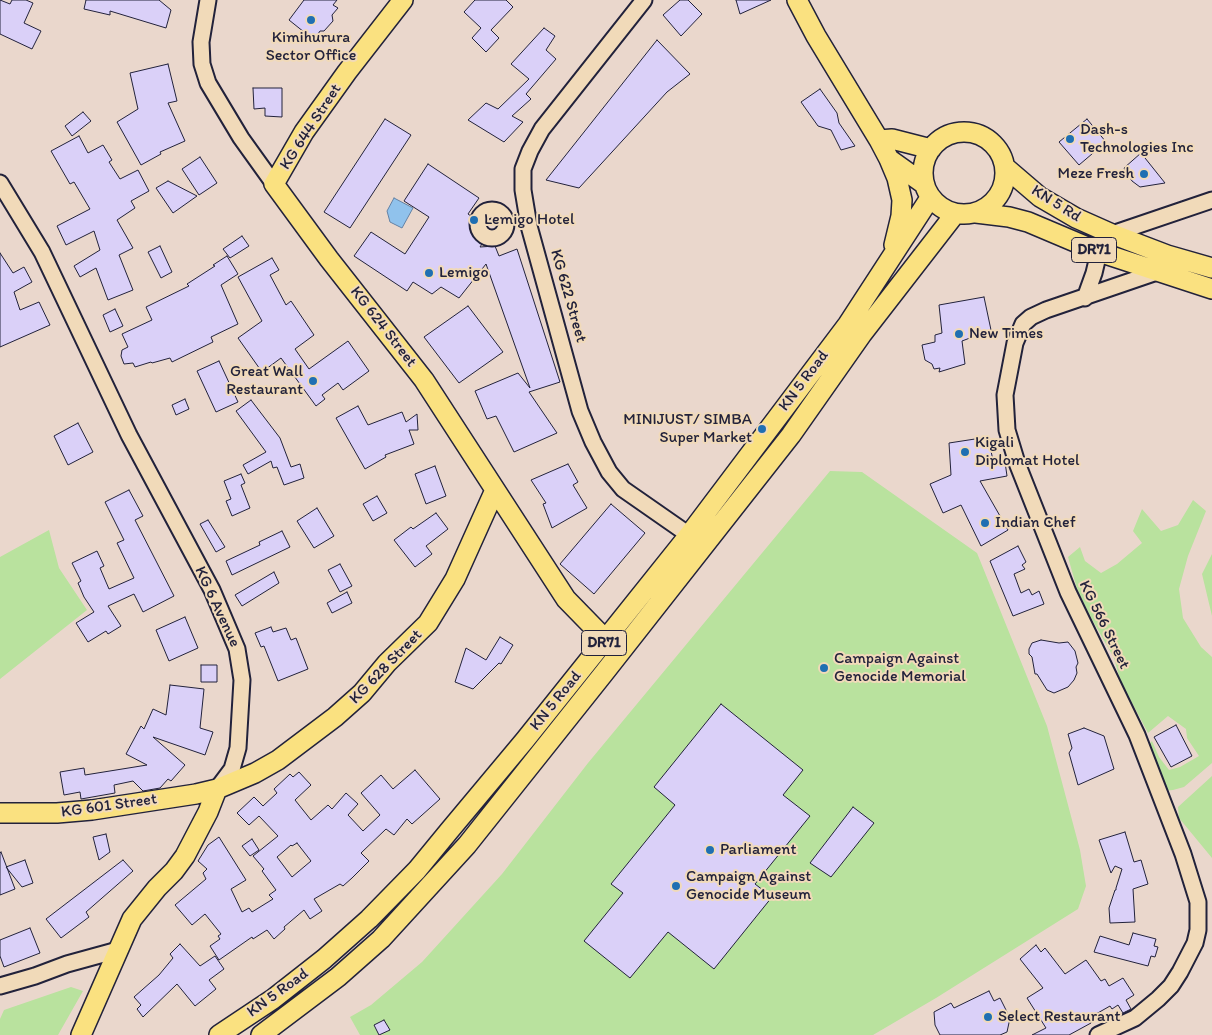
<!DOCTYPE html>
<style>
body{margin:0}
canvas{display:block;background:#ead7cc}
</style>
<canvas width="1212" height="1035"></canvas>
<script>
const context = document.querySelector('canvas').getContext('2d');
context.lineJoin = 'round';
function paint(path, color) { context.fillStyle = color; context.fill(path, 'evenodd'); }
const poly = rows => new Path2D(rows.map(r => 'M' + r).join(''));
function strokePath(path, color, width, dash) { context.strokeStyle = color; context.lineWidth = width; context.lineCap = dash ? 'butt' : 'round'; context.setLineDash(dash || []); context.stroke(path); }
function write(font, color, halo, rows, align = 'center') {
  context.font = font + ' Itim,sans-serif'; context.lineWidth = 4; context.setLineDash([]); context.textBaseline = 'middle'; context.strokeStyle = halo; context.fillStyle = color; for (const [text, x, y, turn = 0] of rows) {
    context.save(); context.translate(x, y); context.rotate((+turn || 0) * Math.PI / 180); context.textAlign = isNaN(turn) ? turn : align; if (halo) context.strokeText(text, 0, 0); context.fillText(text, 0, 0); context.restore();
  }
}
paint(poly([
 [830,471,862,472,977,553,1047,726,1080,850,1086,886,1078,909,936,998,873,1035,360,1035,350,1017,371,1005,422,962,502,874,588,763],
 [1193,500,1206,511,1188,556,1179,589,1183,618,1201,647,1212,657,1212,763,1184,787,1173,790,1163,791,1145,749,1152,741,1159,757,1169,770,1180,767,1199,756,1187,738,1186,729,1168,716,1148,733,1120,680,1114,658,1090,616,1077,589,1068,557,1080,547,1085,561,1101,573,1117,564,1142,543,1133,531,1142,509,1161,531,1178,525],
 [49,530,59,568,87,610,0,679,0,557],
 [1212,554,1212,616,1202,574],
 [1212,776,1212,858,1179,818,1178,807],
 [71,987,83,991,58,1035,0,1035,0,1019,4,1010]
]), '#b9e29e');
const water = poly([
 [394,198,413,208,402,228,390,222,387,211,394,198]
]);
paint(water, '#90c2ec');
strokePath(water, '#6482a5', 1);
const building = poly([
 [0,0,10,4,12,0,26,0,33,3,24,23,41,31,32,49,0,34,0,0],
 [86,0,159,0,171,10,166,28,110,11,110,15,84,9,86,0],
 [304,0,337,0,333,5,338,8,332,15,333,21,324,31,320,31,314,40,289,20,304,0],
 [475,0,506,0,513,7,491,30,499,38,486,52,472,38,481,28,464,12,475,0],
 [680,0,688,0,702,14,681,36,663,15,680,0],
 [736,0,771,0,740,14,736,0],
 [544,28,555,36,546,50,556,59,526,94,531,99,512,116,523,122,504,142,468,120,486,103,498,109,529,79,511,64,544,28],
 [657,40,690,74,667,92,579,188,546,180,657,40],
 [168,64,177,101,168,103,185,141,160,152,161,154,141,165,117,122,138,109,130,73,168,64],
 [253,88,282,88,282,117,265,116,265,108,254,109,253,88],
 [820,89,837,113,839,123,855,146,841,150,831,130,818,126,801,102,820,89],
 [83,112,91,121,72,136,65,126,83,112],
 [385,119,411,135,350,228,324,212,385,119],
 [1087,119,1106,142,1079,165,1059,142,1087,119],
 [79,136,88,153,103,145,112,160,109,162,120,179,138,170,149,191,131,201,135,208,117,220,133,248,119,255,133,290,108,300,96,268,80,277,74,266,100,250,94,231,66,245,57,226,90,209,74,182,70,184,51,151,79,136],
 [1141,153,1165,183,1140,187,1132,181,1124,168,1141,153],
 [200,157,217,183,199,195,182,169,200,157],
 [428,164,479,198,468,214,491,230,480,247,495,246,499,256,517,249,560,382,529,392,557,433,514,452,496,416,487,419,475,391,518,373,530,388,486,264,459,298,441,287,432,294,413,282,407,291,354,256,371,232,405,254,429,217,404,201,428,164],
 [168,181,197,196,173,213,156,188,168,181],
 [242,236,249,246,230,258,223,249,242,236],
 [160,246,172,272,161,278,148,252,160,246],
 [0,253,13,273,24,267,32,282,14,292,20,310,39,302,50,325,0,347,0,253],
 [227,256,238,274,221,285,238,324,211,337,213,342,172,362,170,358,152,363,151,362,135,367,133,363,124,364,121,356,122,350,128,347,122,334,152,320,146,307,189,286,187,284,215,266,213,265,227,256],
 [272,258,279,270,270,275,286,305,291,301,314,335,295,349,309,369,348,341,369,371,343,390,338,383,322,395,325,399,316,406,281,358,262,372,238,338,262,321,238,277,272,258],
 [984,297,991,330,962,341,965,364,939,372,940,368,934,369,932,364,925,360,922,345,935,342,935,335,942,333,939,305,984,297],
 [468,306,503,352,459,383,424,337,468,306],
 [115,309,123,326,110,332,103,315,115,309],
 [219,361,238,402,216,412,197,371,219,361],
 [185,399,189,409,176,415,172,405,185,399],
 [251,400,280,438,291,467,300,464,304,478,284,485,277,467,273,468,271,461,248,474,243,465,266,452,236,411,251,400],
 [358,406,368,425,402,412,406,422,417,414,418,430,409,430,414,444,385,455,386,457,365,469,336,418,358,406],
 [78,423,93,452,68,465,54,436,78,423],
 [988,437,994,465,1005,462,1007,476,980,481,1008,530,981,546,961,505,943,513,930,484,951,475,949,443,988,437],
 [568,464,578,482,573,485,587,508,552,528,543,504,546,503,531,480,568,464],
 [435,466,446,496,426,504,415,474,435,466],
 [241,474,245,483,241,485,250,508,232,516,226,501,231,499,224,481,241,474],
 [129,490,143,516,135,520,174,596,143,612,134,594,108,606,121,626,108,634,106,631,88,642,76,623,94,612,84,597,78,583,81,581,72,563,97,551,104,566,100,568,109,589,134,578,117,543,124,540,105,502,129,490],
 [377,496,387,513,373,521,363,504,377,496],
 [611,504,645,533,594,594,560,564,611,504],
 [317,508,334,536,314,548,297,521,317,508],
 [436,513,448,529,426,546,432,554,415,567,394,540,411,527,413,529,436,513],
 [208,520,225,547,216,552,200,524,208,520],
 [282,531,290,547,232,575,226,561,260,545,259,542,282,531],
 [1018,546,1026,562,1022,565,1025,569,1014,574,1021,593,1029,589,1032,595,1039,591,1044,604,1013,616,990,561,1018,546],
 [340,564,352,586,340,592,328,570,340,564],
 [274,572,279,583,242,606,235,595,274,572],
 [347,592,352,603,332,613,327,603,347,592],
 [185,617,198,648,169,661,156,630,185,617],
 [271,627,273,632,286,628,291,640,296,638,308,669,278,681,264,646,261,647,255,633,271,627],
 [500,637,513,645,501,664,499,663,473,689,455,682,466,648,486,660,500,637],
 [1041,640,1059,643,1068,642,1075,651,1078,663,1076,667,1077,673,1074,680,1068,687,1054,693,1047,690,1037,674,1035,674,1032,657,1029,654,1029,649,1032,643,1041,640],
 [201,665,217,665,217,682,201,682,201,665],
 [170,685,204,689,200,728,213,732,205,755,153,737,185,765,171,781,168,779,160,788,143,791,133,781,114,785,115,793,81,799,80,792,64,795,60,772,84,768,85,775,147,765,126,754,141,726,144,729,153,709,166,715,170,685],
 [721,704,803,770,783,795,810,816,755,884,772,897,714,969,668,932,630,978,584,941,623,893,611,884,675,805,654,787,721,704],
 [1176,725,1192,756,1171,767,1154,737,1176,725],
 [1084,728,1104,736,1114,769,1078,785,1069,753,1072,748,1068,734,1084,728],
 [415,770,440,799,412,824,407,819,394,835,386,829,361,853,369,861,352,878,343,886,340,884,314,899,322,911,310,919,304,910,284,927,285,929,274,939,267,930,253,939,252,937,219,960,210,946,220,939,218,936,221,934,205,914,192,925,175,905,206,879,203,873,207,869,198,861,208,845,219,837,246,880,231,889,242,912,249,908,252,912,273,899,269,895,276,890,262,871,264,869,253,856,278,836,259,816,249,825,237,813,254,797,263,806,277,793,274,789,290,774,293,777,299,772,311,785,295,800,311,820,328,805,332,809,346,793,358,804,348,815,363,831,380,815,361,793,381,775,393,789,415,770],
 [297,843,311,861,292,877,277,857,291,845,292,846,297,843],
 [853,807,874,823,831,877,810,863,853,807],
 [1125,832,1134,862,1141,860,1148,884,1133,889,1135,922,1110,923,1109,908,1115,890,1116,890,1116,888,1122,869,1115,866,1111,873,1099,840,1125,832],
 [106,834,110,852,99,860,93,837,106,834],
 [252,839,259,850,250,856,242,846,252,839],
 [1,852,15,889,0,895,0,853,1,852],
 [25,860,33,883,22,887,6,867,25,860],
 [123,860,133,871,86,912,89,917,61,938,46,919,123,860],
 [30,928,40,953,4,967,0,956,0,940,30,928],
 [1133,933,1156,939,1154,946,1158,947,1155,957,1151,956,1148,966,1094,952,1100,936,1129,945,1133,933],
 [180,944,200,966,215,956,224,969,209,980,216,989,195,1006,177,984,143,1017,137,1009,141,1005,134,997,159,975,173,958,170,954,180,944],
 [1036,945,1041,952,1045,948,1065,974,1086,960,1101,981,1105,979,1109,986,1123,978,1134,995,1126,1000,1131,1009,1123,1013,1118,1005,1112,1009,1110,1006,1089,1018,1091,1023,1069,1035,1032,1035,1046,1028,1027,998,1043,988,1020,959,1036,945],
 [989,991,994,1001,1000,998,1010,1018,1007,1032,1000,1035,940,1035,935,1025,934,1012,951,1003,954,1008,989,991],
 [384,1020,390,1030,379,1035,374,1025,384,1020]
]);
paint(building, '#dad0f8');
strokePath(building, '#22223b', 1);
const minor = poly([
 [208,0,201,42,202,64,208,83,241,138,274,184],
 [644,0,542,129,530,151,523,169,523,190,529,226,580,411,593,442,609,472,623,489,689,535],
 [0,183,42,252,129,435,212,590,237,649,242,680,238,748,232,769,217,789],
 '478 224a14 14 0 1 1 28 0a14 14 0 1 1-28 0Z',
 [1112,234,1212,200],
 [1085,298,1094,273,1099,252],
 [0,986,35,976,67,964,118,950],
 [1098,1035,1135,1018,1158,999,1171,986,1180,972,1195,943,1198,930,1198,902,1183,854,1137,735,1068,592,1017,463,1007,430,1005,395,1015,343,1023,324,1031,317,1046,310,1157,272]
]);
const major = poly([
 [403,0,347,72,304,132,274,184,329,259,424,380,566,599,606,640],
 [797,0,816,36,879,140,889,159,924,184],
 '923 173a41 41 0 1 1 82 0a41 41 0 1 1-82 0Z',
 [879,140,892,139,931,149],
 [889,159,897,178,902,200,901,216,894,245],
 [1005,167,1040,197,1076,218,1112,234,1167,255,1212,268],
 [976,213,1009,217,1028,222,1099,252,1212,289],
 [0,813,57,813,92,810,196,794,217,789,255,773,278,760,335,717,362,693,387,663,428,623,455,579,495,490],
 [81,1035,132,919,157,888,174,871,185,856,208,812,217,789],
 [219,1035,273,999,324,959,369,919,417,870,449,831,525,740,689,535,848,324,930,198],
 [261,1035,338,977,381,939,467,845,604,673,791,435,862,334,955,214]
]);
strokePath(minor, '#22223b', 19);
strokePath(major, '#22223b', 22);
strokePath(minor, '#f1dab9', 15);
strokePath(major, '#fae180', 19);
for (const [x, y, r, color] of [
 [311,20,5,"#1f6fb2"],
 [1070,139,5,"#1f6fb2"],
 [1144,174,5,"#1f6fb2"],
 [474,220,5,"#1f6fb2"],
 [429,273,5,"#1f6fb2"],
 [959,334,5,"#1f6fb2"],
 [313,381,5,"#1f6fb2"],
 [762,429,5,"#1f6fb2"],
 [965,452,5,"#1f6fb2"],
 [985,523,5,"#1f6fb2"],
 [824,668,5,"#1f6fb2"],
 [710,850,5,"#1f6fb2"],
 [676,886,5,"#1f6fb2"],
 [988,1017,5,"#1f6fb2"]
]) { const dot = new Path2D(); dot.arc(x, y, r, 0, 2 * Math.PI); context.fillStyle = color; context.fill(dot); strokePath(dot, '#f1dab9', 2); }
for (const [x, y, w] of [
 [1094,250,45],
 [604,643,45]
]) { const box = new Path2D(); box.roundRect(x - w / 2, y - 12.5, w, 25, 4); context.fillStyle = '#f1dab9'; context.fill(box); strokePath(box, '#22223b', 1); }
write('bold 15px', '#22223b', null, [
 ["DR71",1094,250],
 ["DR71",604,643]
]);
write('16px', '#22223b', '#f1dab9', [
 ["Kimihurura",311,38,"center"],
 ["Sector Office",311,56,"center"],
 ["Dash-s",1080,130],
 ["Technologies Inc",1080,148],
 ["Meze Fresh",1134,174,"right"],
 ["Lemigo Hotel",484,220],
 ["Lemigo",439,273],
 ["New Times",969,334],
 ["Great Wall",303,372,"right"],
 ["Restaurant",303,390,"right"],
 ["MINIJUST/ SIMBA",752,420,"right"],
 ["Super Market",752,438,"right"],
 ["Kigali",975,443],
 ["Diplomat Hotel",975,461],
 ["Indian Chef",995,523],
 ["Campaign Against",834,659],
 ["Genocide Memorial",834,677],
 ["Parliament",720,850],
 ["Campaign Against",686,877],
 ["Genocide Museum",686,895],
 ["Select Restaurant",998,1017]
], 'left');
write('16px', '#22223b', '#f1dab9', [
 ["KG 644 Street",311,127,-57],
 ["KN 5 Rd",1056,204,32],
 ["KG 622 Street",568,296,74],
 ["KG 624 Street",383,327,52],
 ["KN 5 Road",804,381,-53],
 ["KG 6 Avenue",217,607,65],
 ["KG 566 Street",1104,625,64],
 ["KG 628 Street",386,667,-46],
 ["KN 5 Road",556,701,-51],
 ["KG 601 Street",109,806,-8],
 ["KN 5 Road",278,993,-36]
]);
</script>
